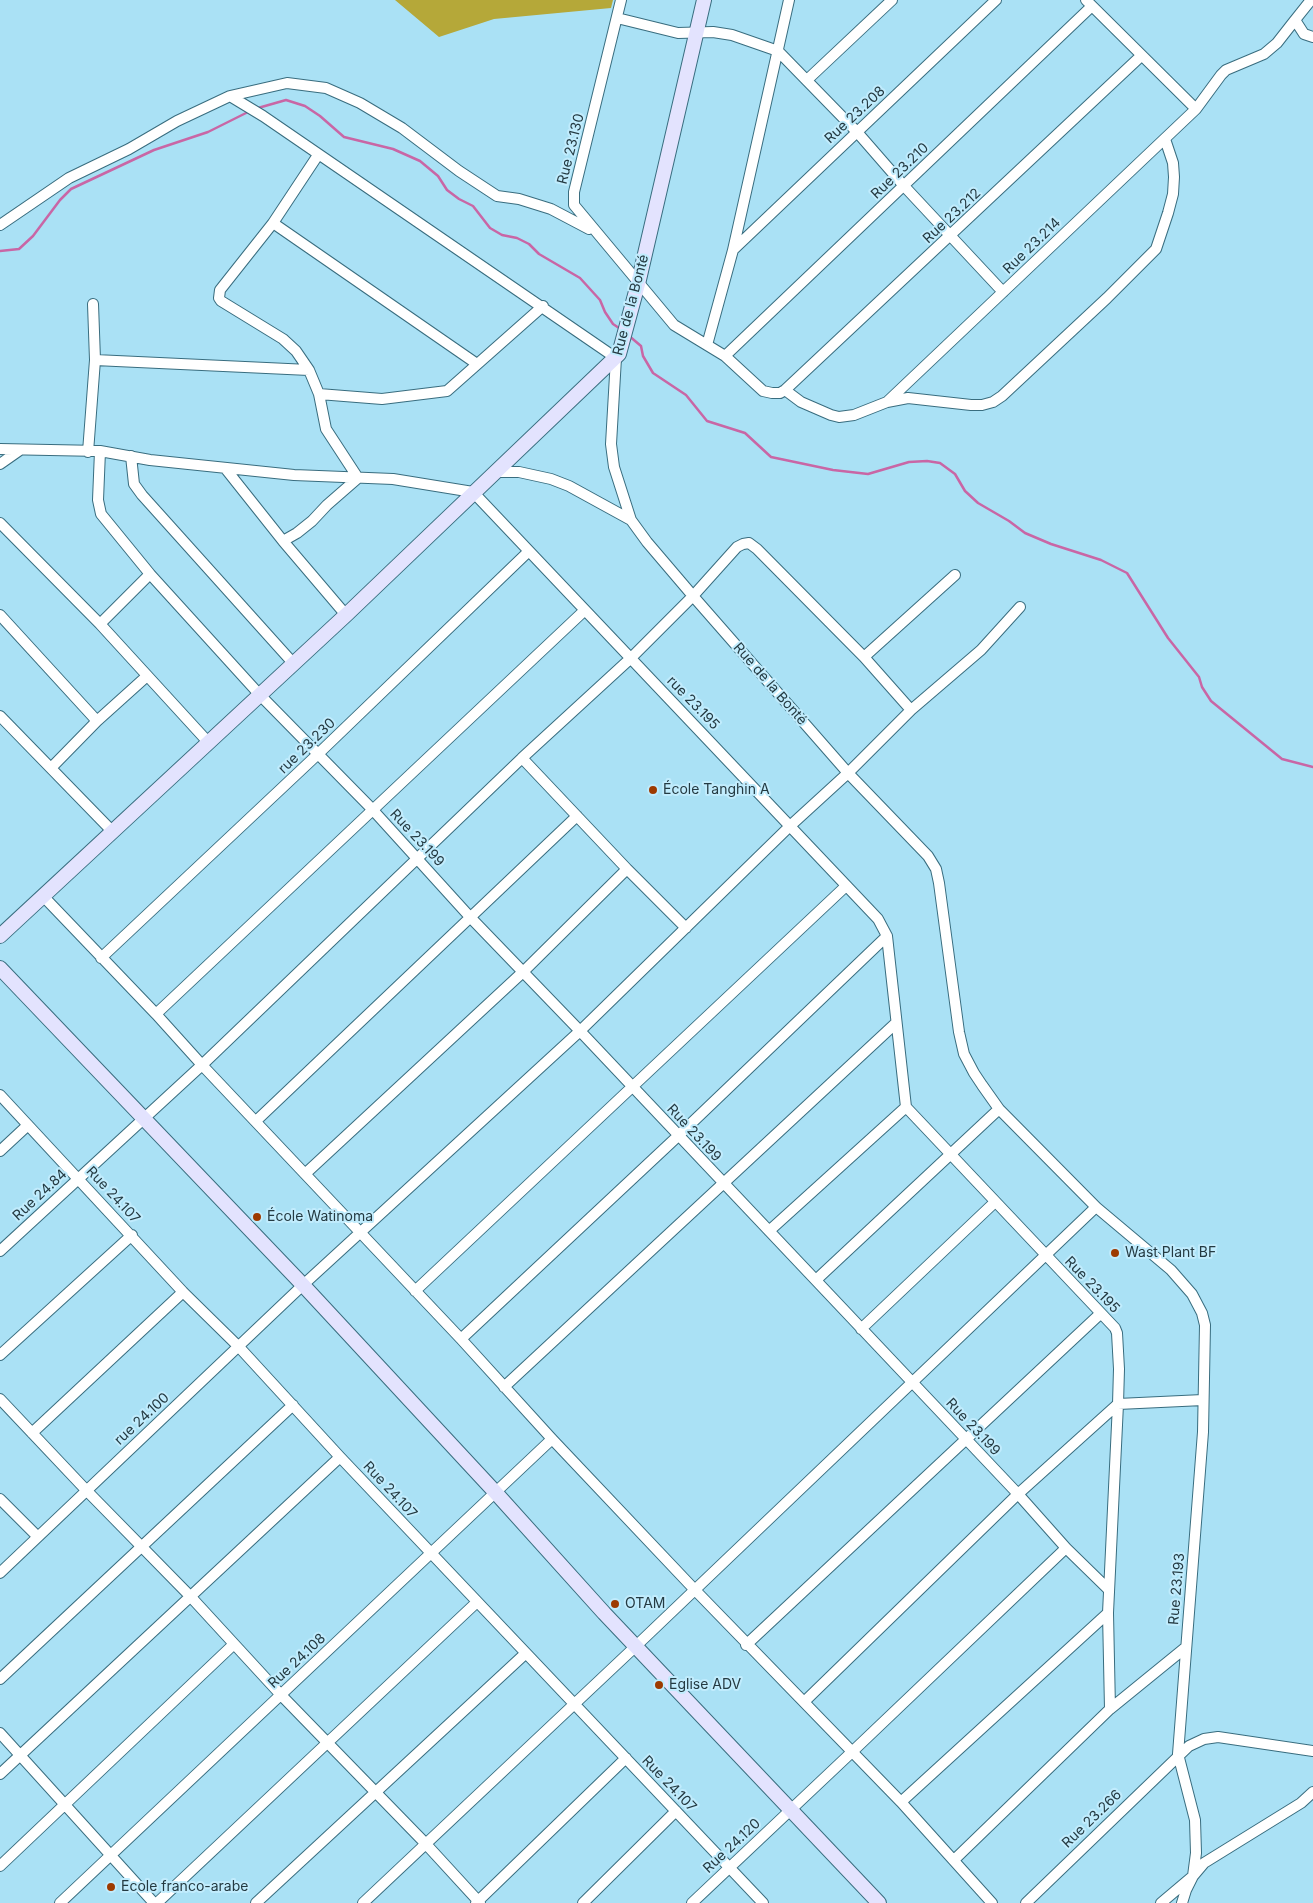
<!DOCTYPE html>
<meta charset="utf-8">
<style>
body{margin:0}
canvas{display:block;background:#aae1f5}
</style>
<canvas width="1313" height="1903"></canvas>
<script>
const context = document.querySelector('canvas').getContext('2d');
context.lineJoin = 'round';
function paint(path, color) { context.fillStyle = color; context.fill(path, 'evenodd'); }
const poly = rows => new Path2D(rows.map(r => 'M' + r).join(''));
function strokePath(path, color, width, dash) { context.strokeStyle = color; context.lineWidth = width; context.lineCap = dash ? 'butt' : 'round'; context.setLineDash(dash || []); context.stroke(path); }
function write(font, color, halo, rows, align = 'center') {
  context.font = font + ' Inter,sans-serif'; context.lineWidth = 4; context.setLineDash([]); context.textBaseline = 'middle'; context.strokeStyle = halo; context.fillStyle = color; for (const [text, x, y, turn = 0] of rows) {
    context.save(); context.translate(x, y); context.rotate((+turn || 0) * Math.PI / 180); context.textAlign = isNaN(turn) ? turn : align; if (halo) context.strokeText(text, 0, 0); context.fillText(text, 0, 0); context.restore();
  }
}
paint(poly([
 [395,0,613,0,611,8,494,19,439,37]
]), '#b5a839');
strokePath(poly([
 [258,108,286,100,305,106,320,116,344,137,393,149,420,161,438,176,447,190,459,199,473,206,490,228,502,235,517,238,529,244,539,254,580,278,600,300,605,312,613,324,622,330],
 [0,251,19,249,33,236,60,200,71,189,154,150,208,132,250,111],
 [628,335,641,346,643,356,653,373,686,395,707,421,745,433,771,457,833,470,868,474,909,462,927,461,940,463,955,474,965,491,978,503,1009,521,1025,533,1051,544,1101,560,1127,573,1168,638,1199,677,1202,687,1211,701,1282,759,1313,767]
]), '#c966a5', 2.5);
const street = poly([
 [621,0,574,192,574,205,674,325,725,356,763,391,772,393,780,393,785,390,1141,56],
 [1086,0,1196,109],
 [617,18,678,33,713,32,732,35,778,51,857,132,904,186,1003,292],
 [1295,20,1311,0],
 [807,80,892,0],
 [230,96,263,116,616,358,611,444,614,467,631,520,647,542,693,596,848,773,928,856,936,869,939,883,959,1032,964,1054,974,1073,982,1085,999,1109,1096,1207,1171,1270,1192,1294,1202,1313,1205,1325,1203,1432,1178,1754,1195,1820,1196,1853,1193,1876,1186,1890,1182,1903],
 [273,223,318,155],
 [0,225,69,178,129,149,177,121,230,96,287,83,326,88,360,103,402,128,459,171,497,196,519,199,551,209,589,229],
 [733,250,996,0],
 [93,304,95,360],
 [707,345,733,250,789,0],
 [725,356,1092,6],
 [785,390,801,402,831,415,839,417,854,415,887,402,908,398,971,405,982,405,993,402,1002,396,1107,298,1156,249,1168,213,1173,194,1174,177,1173,163,1165,139],
 [319,394,382,399,447,391,543,306],
 [887,402,1196,109,1221,75,1226,70,1264,54,1277,43,1295,20,1304,34,1313,37],
 [0,449,100,451,150,460,294,475,393,479,473,492,878,919,887,936,906,1107,1115,1328,1117,1333,1119,1369,1118,1404,1108,1613,1110,1709],
 [100,451,98,500,101,514,150,574,259,694,372,809,470,917,580,1031,1018,1494,1066,1548,1109,1590],
 [88,452,95,360,309,370],
 [131,456,134,484,142,495,293,663],
 [0,464,20,450],
 [225,468,283,541,346,615],
 [495,472,519,472,551,479,569,486,631,520],
 [0,523,100,624,208,742],
 [283,541,297,533,312,521,327,505,358,478,326,429,319,394,309,370,296,351,283,339,221,301,219,298,220,290,273,223,477,364],
 [0,615,97,721],
 [100,624,150,574],
 [864,657,955,575],
 [0,716,112,831],
 [522,758,627,869,686,928],
 [51,768,97,721,147,676],
 [43,896,156,1014,202,1065,461,1339,552,1439,694,1589,901,1802,992,1903],
 [101,958,317,755,529,551],
 [156,1014,585,610],
 [0,1095,183,1292,239,1347,340,1457,763,1903],
 [256,1121,577,816],
 [0,1151,28,1125],
 [305,1174,524,971,627,869],
 [769,1231,906,1107],
 [0,1251,202,1065,522,758,631,658,693,596,737,547,743,544,749,543,757,549,864,657,911,710],
 [816,1280,999,1109],
 [415,1291,846,886],
 [861,1329,995,1202],
 [461,1339,678,1136,887,936],
 [0,1355,132,1235],
 [504,1387,896,1023],
 [0,1399,86,1490,190,1596,281,1695,425,1843,480,1903],
 [32,1433,183,1292],
 [0,1499,37,1536],
 [0,1573,303,1285,580,1031,790,826,848,773,911,710,981,650,1020,607],
 [746,1645,1100,1314],
 [0,1679,293,1405],
 [804,1702,1018,1494,1118,1404,1203,1400],
 [0,1733,154,1903],
 [0,1774,340,1457],
 [901,1802,1108,1613],
 [954,1860,1110,1709,1185,1648],
 [0,1866,234,1644],
 [60,1903,552,1439],
 [157,1903,477,1602],
 [256,1903,526,1653],
 [363,1903,636,1646,1096,1207],
 [476,1903,626,1758],
 [583,1903,676,1811],
 [692,1903,853,1751,1066,1548],
 [1026,1903,1189,1746,1204,1739,1218,1737,1313,1751],
 [1161,1903,1193,1876,1204,1863,1301,1803,1313,1792]
]);
const secondary = poly([
 [0,936,346,615,619,354,638,284,704,0],
 [0,968,303,1285,496,1493,604,1613,879,1903]
]);
strokePath(street, '#396d7f', 12);
strokePath(secondary, '#396d7f', 16);
strokePath(street, '#fff', 10);
strokePath(secondary, '#e3e3fe', 14);
for (const [x, y, r, color] of [
 [653,790,5,"#9d3a00"],
 [257,1217,5,"#9d3a00"],
 [1115,1253,5,"#9d3a00"],
 [615,1604,5,"#9d3a00"],
 [659,1685,5,"#9d3a00"],
 [111,1887,5,"#9d3a00"]
]) { const dot = new Path2D(); dot.arc(x, y, r, 0, 2 * Math.PI); context.fillStyle = color; context.fill(dot); strokePath(dot, '#c1ecfd', 2); }
write('14px', '#243a42', '#c1ecfd', [
 ["Rue 23.208",855,115,-43],
 ["Rue 23.130",571,149,-76],
 ["Rue 23.210",900,171,-44],
 ["Rue 23.212",952,216,-43],
 ["Rue 23.214",1032,246,-44],
 ["Rue de la Bonté",631,305,-75],
 ["Rue de la Bonté",770,684,49],
 ["rue 23.195",693,703,46],
 ["rue 23.230",307,746,-44],
 ["Rue 23.199",417,838,47],
 ["Rue 23.199",694,1133,47],
 ["Rue 24.84",40,1195,-43],
 ["Rue 24.107",113,1195,47],
 ["Rue 23.195",1092,1285,46],
 ["rue 24.100",142,1419,-43],
 ["Rue 23.199",973,1427,47],
 ["Rue 24.107",390,1490,47],
 ["Rue 23.193",1177,1589,-85],
 ["Rue 24.108",297,1661,-43],
 ["Rue 24.107",669,1784,46],
 ["Rue 23.266",1092,1819,-44],
 ["Rue 24.120",732,1846,-43]
]);
write('14px', '#243a42', '#c1ecfd', [
 ["École Tanghin A",663,790],
 ["École Watinoma",267,1217],
 ["Wast Plant BF",1125,1253],
 ["OTAM",625,1604],
 ["Eglise ADV",669,1685],
 ["Ecole franco-arabe",121,1887]
], 'left');
</script>
